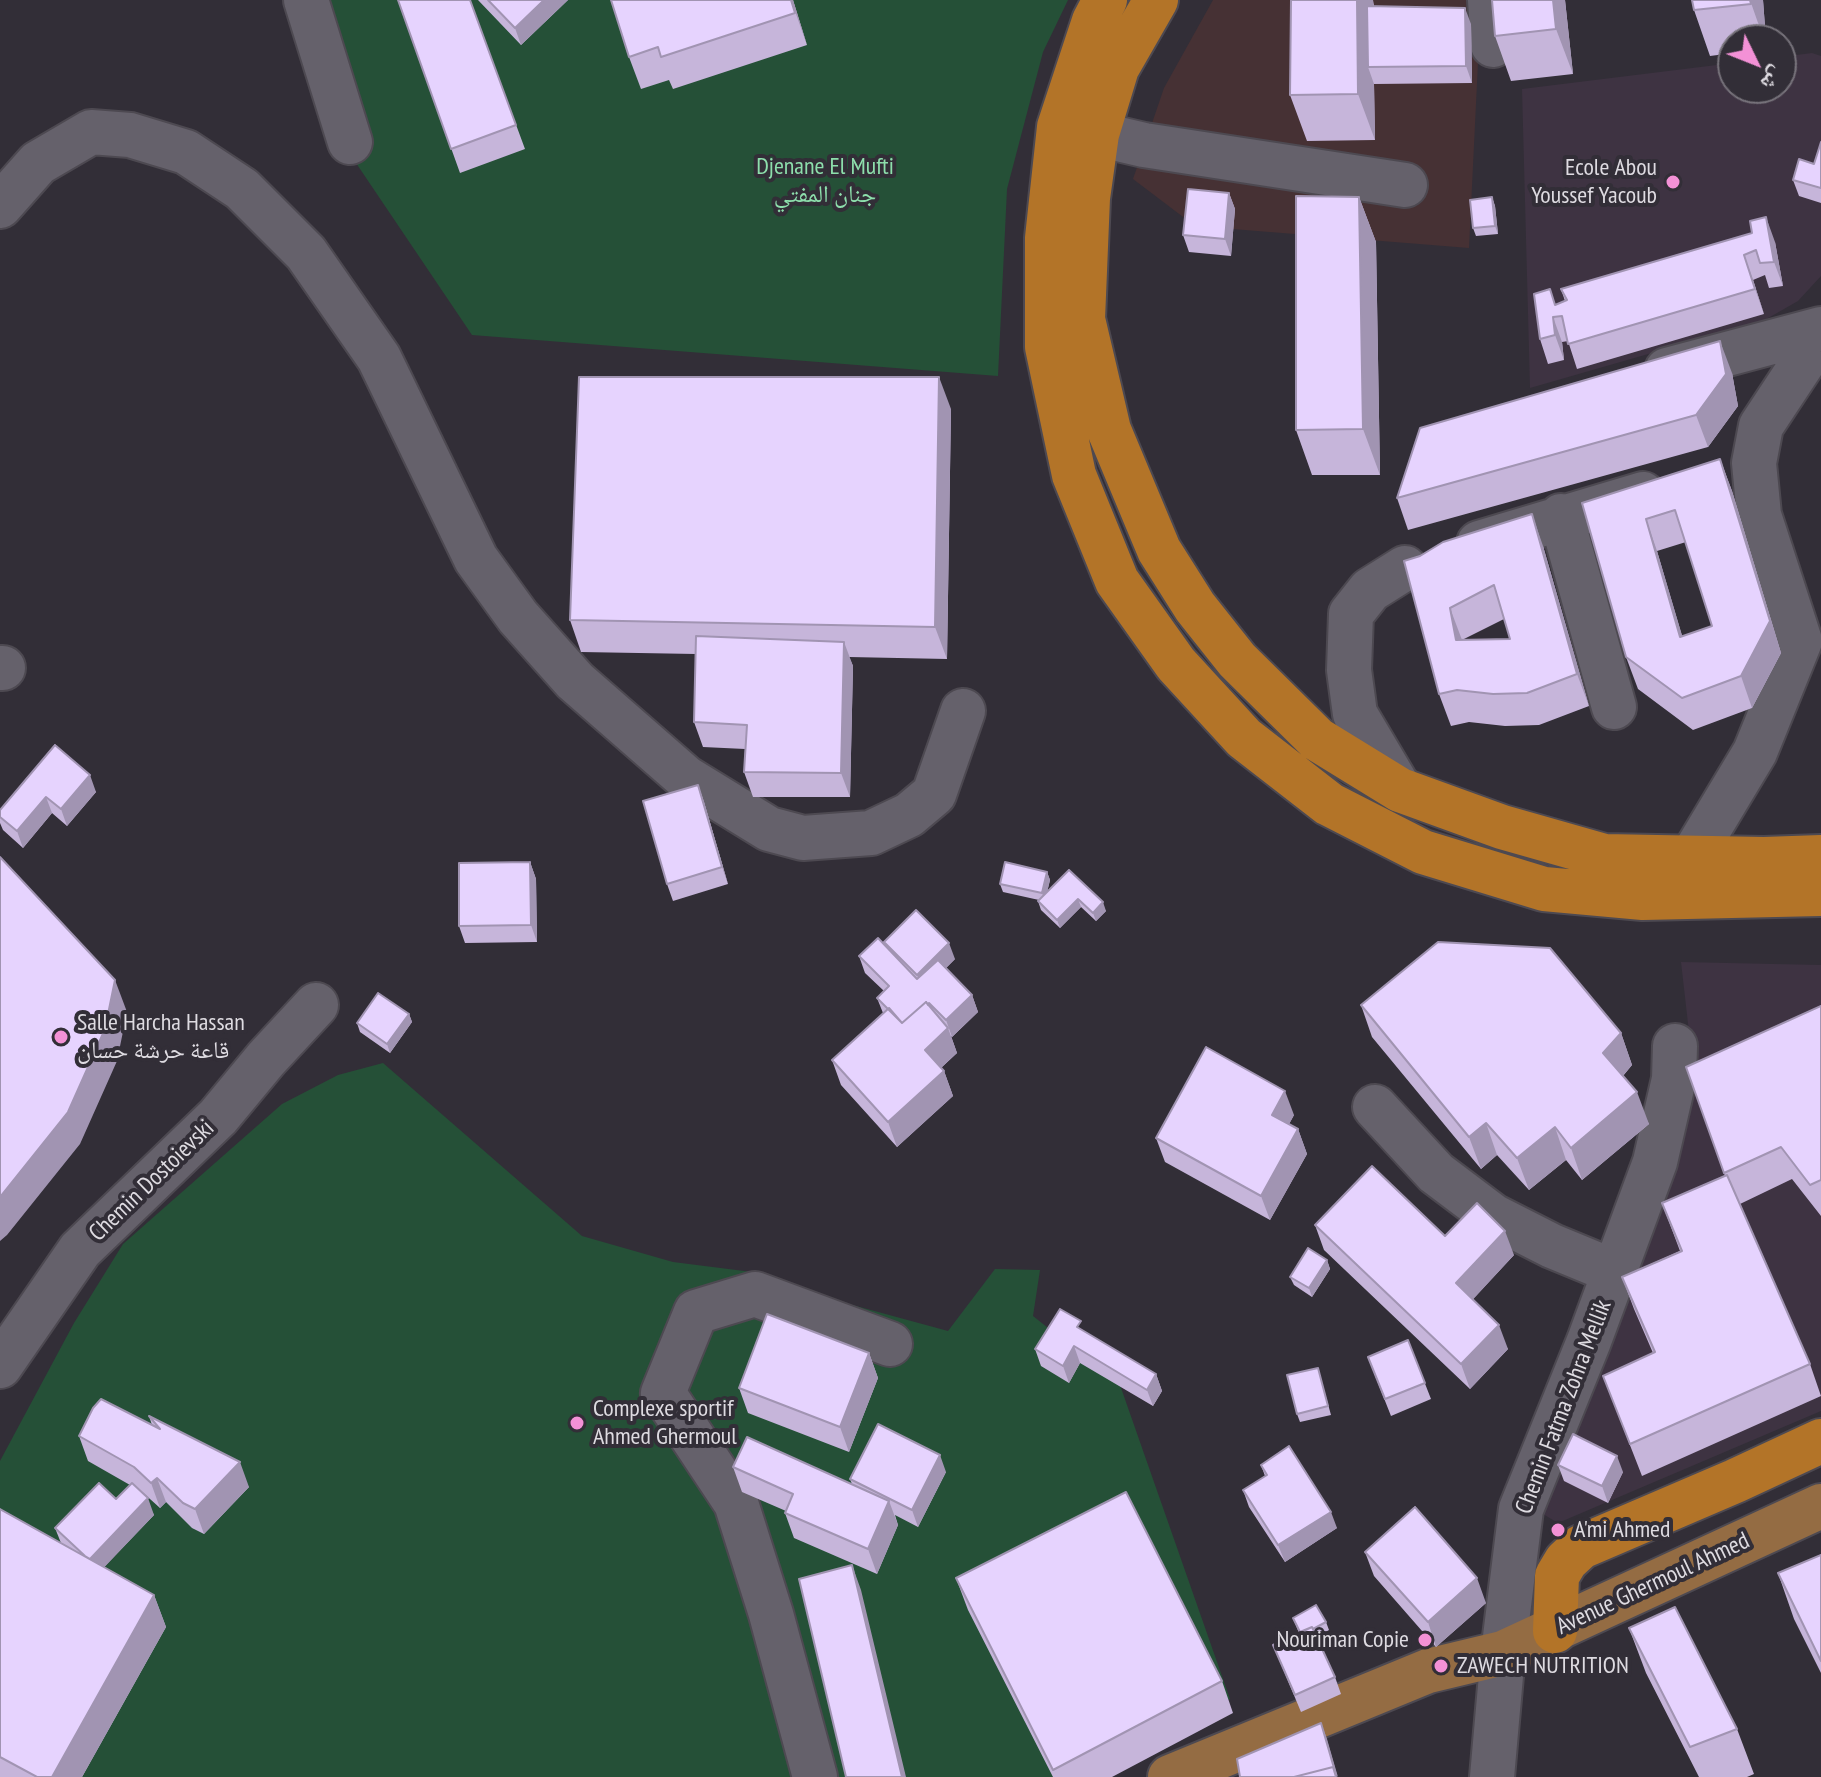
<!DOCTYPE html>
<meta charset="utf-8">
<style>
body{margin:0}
#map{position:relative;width:1821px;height:1777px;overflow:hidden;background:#322e37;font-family:"PT Sans Narrow","Noto Naskh Arabic",sans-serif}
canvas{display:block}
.north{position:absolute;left:1717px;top:24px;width:80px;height:80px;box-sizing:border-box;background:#322e37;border:2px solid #77737b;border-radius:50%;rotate:133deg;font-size:22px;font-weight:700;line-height:32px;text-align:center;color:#dedbe1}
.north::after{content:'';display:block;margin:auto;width:28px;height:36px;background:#f391d6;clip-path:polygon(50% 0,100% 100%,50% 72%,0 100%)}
</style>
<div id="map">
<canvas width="1821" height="1777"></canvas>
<div class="north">ش</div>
</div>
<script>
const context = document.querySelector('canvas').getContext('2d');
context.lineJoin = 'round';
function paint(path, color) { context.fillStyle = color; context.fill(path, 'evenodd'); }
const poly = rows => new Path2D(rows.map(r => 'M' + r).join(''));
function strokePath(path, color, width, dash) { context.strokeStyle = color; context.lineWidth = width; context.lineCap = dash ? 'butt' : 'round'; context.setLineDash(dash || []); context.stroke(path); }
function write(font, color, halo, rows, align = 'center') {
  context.font = font + ' "PT Sans Narrow","Noto Naskh Arabic",sans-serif'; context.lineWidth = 8; context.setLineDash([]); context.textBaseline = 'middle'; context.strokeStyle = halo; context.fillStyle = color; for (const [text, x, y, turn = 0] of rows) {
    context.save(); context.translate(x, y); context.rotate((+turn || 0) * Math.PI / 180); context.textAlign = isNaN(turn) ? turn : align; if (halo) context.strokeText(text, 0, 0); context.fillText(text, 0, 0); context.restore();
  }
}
paint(poly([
 [1213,0,1476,0,1480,21,1469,248,1195,226,1133,179,1164,88]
]), '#463134');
paint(poly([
 [1812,53,1821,56,1821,276,1798,301,1763,321,1530,388,1522,89,1733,63,1733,88,1781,88,1781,57],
 [1681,962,1821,965,1821,1411,1558,1523,1543,1514,1695,1085]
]), '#3e3342');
paint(poly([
 [299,0,1068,0,1043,52,1007,189,998,376,472,335,327,120],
 [383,1063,582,1236,673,1262,752,1272,823,1297,948,1331,995,1269,1040,1270,1033,1316,1120,1385,1230,1699,1063,1777,0,1777,0,1461,74,1323,123,1244,282,1104,338,1075]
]), '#255037');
const minor = poly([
 [306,0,350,142],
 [1490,0,1493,45],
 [1097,134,1144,145,1405,185],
 [0,206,38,163,91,132,130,135,186,152,242,189,306,253,379,358,476,559,518,617,575,681,686,778,769,829,803,838,871,833,909,815,934,794,963,711],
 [1667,370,1821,329],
 [1561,516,1614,707],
 [1479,543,1643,494],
 [0,668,3,668],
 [1400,790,1355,714,1349,670,1351,614,1370,590,1405,568],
 [1692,857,1755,752,1800,641,1759,515,1754,463,1761,426,1821,335],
 [1375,1107,1436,1173,1493,1216,1552,1246,1615,1272],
 [0,1366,80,1250,218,1117,266,1059,316,1005],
 [815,1777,771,1614,736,1503,663,1393,696,1312,755,1294,890,1344],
 [1492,1777,1503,1653,1521,1509,1589,1341,1655,1162,1674,1079,1675,1046]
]);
const major = poly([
 [1170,1777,1428,1671,1503,1653,1821,1506]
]);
const highway = poly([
 [1105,0,1094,21,1059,127,1047,238,1047,347,1074,475,1117,581,1176,664,1244,738,1329,804,1423,852,1544,889,1643,898,1821,894],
 [1156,0,1117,68,1097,134,1088,198,1083,319,1109,430,1159,550,1195,607,1237,660,1317,739,1400,790,1502,827,1604,856,1764,859,1821,857],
 [1555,1631,1557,1576,1566,1561,1581,1547,1735,1481,1821,1441]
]);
strokePath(minor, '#4d4951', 48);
strokePath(major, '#4d4951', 48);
strokePath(highway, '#4d4951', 48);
strokePath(minor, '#65616b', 44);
strokePath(major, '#946c43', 44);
strokePath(highway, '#b37428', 44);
paint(poly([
 [398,0,470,0,525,149,460,173],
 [478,0,568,0,521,45],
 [793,0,807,45,673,89,669,80,641,89,629,57],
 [1291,0,1373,0,1374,6,1471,24,1472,83,1374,84,1375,140,1307,141,1290,95],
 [1565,0,1573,74,1511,81,1495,36],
 [1692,0,1763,0,1766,40,1733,40,1733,53,1710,56,1694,10],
 [1821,142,1821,203,1799,196,1793,180,1814,164],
 [1229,193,1235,209,1231,256,1189,252,1183,235],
 [1359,197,1376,242,1380,475,1312,475,1296,430],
 [1492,197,1495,206,1498,234,1476,236,1473,228],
 [1775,242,1783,286,1769,288,1765,275,1753,280,1764,314,1577,369,1568,341,1562,342,1564,360,1548,364,1540,339,1565,301,1561,289],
 [1732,373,1738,406,1708,447,1408,530,1397,498],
 [951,409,947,659,849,657,853,666,850,797,753,797,744,772,745,749,703,747,694,722,696,654,581,652,570,620],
 [1720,459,1732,491,1781,653,1752,708,1693,730,1638,689,1626,657,1582,503],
 [1686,542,1712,626,1682,636,1657,551],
 [1543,546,1589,706,1539,725,1505,726,1469,722,1451,726,1439,694,1404,561],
 [1504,619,1510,639,1462,640],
 [55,745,96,792,67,826,52,813,23,848,3,830,0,823,0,810],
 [698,785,704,802,728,884,673,901,667,884],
 [530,862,536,879,537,942,465,943,459,926],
 [1069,870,1106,911,1096,921,1081,907,1060,928,1041,910,1038,901,1039,900,1003,892,1000,884,1047,872,1050,880,1047,892],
 [884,942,955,959,946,968,972,995,978,1012,952,1037,951,1036,957,1053,941,1068,944,1071,953,1096,897,1147,841,1085,832,1060,883,1013,877,998,884,991,865,973,859,956,885,946],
 [1361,1005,1621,1033,1632,1065,1623,1076,1649,1124,1582,1180,1566,1160,1529,1190,1497,1155,1481,1169,1372,1037],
 [1821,1006,1821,1216,1792,1179,1740,1204,1810,1364,1821,1396,1642,1476,1603,1376,1653,1353,1634,1309,1622,1277,1680,1251,1662,1203,1725,1176,1686,1067],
 [409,1014,412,1022,390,1053,360,1032,357,1023],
 [1294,1115,1289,1124,1298,1129,1307,1154,1270,1220,1165,1162,1156,1138],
 [1315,1225,1445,1236,1514,1255,1473,1299,1508,1349,1470,1389,1324,1250],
 [1327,1260,1330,1269,1312,1297,1294,1285,1290,1277],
 [1084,1331,1156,1374,1162,1391,1153,1406,1080,1363,1069,1383,1041,1366,1035,1349],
 [1408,1340,1431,1399,1391,1416,1374,1373],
 [869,1353,878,1378,849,1452,748,1413,739,1388],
 [1318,1368,1331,1415,1300,1422,1297,1414],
 [149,1416,249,1487,204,1534,192,1528,166,1502,160,1508,140,1490,154,1515,104,1567,154,1595,166,1627,82,1777,0,1777,0,1509,61,1543,55,1528,116,1499,130,1485,88,1461,79,1436,152,1425],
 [1261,1465,1337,1528,1285,1562,1249,1507,1243,1490,1265,1476],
 [1558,1465,1623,1472,1608,1503,1564,1481],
 [733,1467,852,1484,850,1479,946,1472,918,1527,895,1515,898,1525,877,1574,794,1538,785,1513,786,1511,742,1492],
 [1365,1552,1486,1603,1436,1647,1374,1576],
 [1821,1555,1821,1673,1794,1619,1778,1573],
 [956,1578,1222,1681,1233,1713,1112,1777,1053,1777,968,1610],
 [1293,1618,1326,1622,1329,1630,1317,1637,1335,1677,1341,1694,1301,1712,1273,1645,1299,1633],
 [1629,1628,1737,1729,1754,1774,1747,1777,1699,1777,1646,1673]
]), '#c6b5da');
paint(poly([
 [544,0,568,0,521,45,515,28],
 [791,0,793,0,807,45],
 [1357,0,1373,0,1374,67,1368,67,1374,84,1375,140,1358,94],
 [1553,0,1565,0,1573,74,1556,29],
 [1750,0,1763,0,1766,40,1764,40],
 [1465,8,1471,24,1472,83,1466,66],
 [1229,193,1235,209,1231,256,1225,239],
 [1359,197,1376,242,1380,475,1363,429],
 [1492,197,1495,206,1498,234,1495,226],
 [1766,217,1775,242,1783,286,1774,262],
 [1744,255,1753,280,1764,314,1755,289],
 [1553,317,1562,342,1564,360,1555,335],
 [1720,341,1732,373,1738,406,1708,447,1696,415],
 [939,377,951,409,947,659,935,627],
 [1720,459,1732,491,1781,653,1752,708,1741,676],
 [1532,514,1543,546,1589,706,1577,674],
 [1646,519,1657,551,1692,669,1680,637],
 [1450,608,1462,640,1456,640],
 [844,642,853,666,850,797,841,773],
 [90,775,96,792,67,826,61,809],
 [698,785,704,802,728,884,722,867],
 [46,797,52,813,23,848,17,831],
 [530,862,536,879,537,942,531,925],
 [1047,872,1050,880,1045,901,1042,893],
 [1078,899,1081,907,1060,928,1057,920],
 [1103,902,1106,911,1096,921,1093,913],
 [949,943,955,959,923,991,917,975],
 [115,980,127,1012,117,1061,80,1144,7,1235,0,1241,0,1197],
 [972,995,978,1012,952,1037,946,1020],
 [409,1014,412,1022,390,1053,387,1044],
 [948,1028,957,1053,934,1074,925,1050],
 [1621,1033,1632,1065,1615,1085,1603,1053],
 [944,1071,953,1096,897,1147,888,1122],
 [1285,1091,1294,1115,1281,1139,1272,1115],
 [1637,1092,1649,1124,1582,1180,1571,1148],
 [1486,1123,1497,1155,1481,1169,1469,1137],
 [1555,1127,1566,1160,1529,1190,1517,1158],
 [1298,1129,1307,1154,1270,1220,1261,1196],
 [1505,1231,1514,1255,1465,1308,1456,1283],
 [1327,1260,1330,1269,1312,1297,1309,1288],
 [1499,1325,1508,1349,1470,1389,1461,1364],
 [1074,1346,1080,1363,1069,1383,1063,1366],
 [869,1353,878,1378,849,1452,840,1427],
 [1156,1374,1162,1391,1153,1406,1147,1390],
 [940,1455,946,1472,918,1527,912,1510],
 [1617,1456,1623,1472,1608,1503,1602,1486],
 [240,1462,249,1487,204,1534,195,1509],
 [157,1478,166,1502,160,1508,151,1483],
 [148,1498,154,1515,95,1577,89,1560],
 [889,1501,898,1525,877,1574,868,1549],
 [1331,1512,1337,1528,1285,1562,1278,1545],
 [852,1565,861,1590,906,1777,902,1777],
 [1477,1578,1486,1603,1436,1647,1428,1622],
 [154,1595,166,1627,82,1777,52,1777],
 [1321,1723,1327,1739,1338,1777,1336,1775]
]), '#a194b2');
const building = poly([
 [398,0,470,0,516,125,451,149,398,0],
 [488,0,544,0,515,28,488,0],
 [611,0,791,0,795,13,661,57,658,47,629,57,611,0],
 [1291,0,1357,0,1358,94,1290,95,1291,0],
 [1492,0,1553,0,1556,29,1495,36,1492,0],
 [1692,0,1750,0,1751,4,1694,10,1692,0],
 [1367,6,1465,8,1466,66,1368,67,1367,6],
 [1821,142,1821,188,1793,180,1799,159,1814,164,1821,142],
 [1188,189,1229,193,1225,239,1183,235,1188,189],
 [1296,196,1359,197,1363,429,1296,430,1296,196],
 [1492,197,1495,226,1473,228,1470,200,1492,197],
 [1766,217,1774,262,1760,263,1756,250,1744,255,1755,289,1568,344,1562,316,1553,317,1555,335,1540,339,1534,294,1550,289,1555,305,1567,300,1561,289,1752,233,1750,221,1766,217],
 [1720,341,1726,374,1696,415,1397,498,1420,428,1720,341],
 [579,377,939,377,935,627,570,620,579,377],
 [1720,459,1770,621,1741,676,1682,698,1626,657,1582,503,1720,459],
 [1675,510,1712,626,1680,637,1646,519,1675,510],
 [1532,514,1577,674,1527,693,1493,694,1457,690,1439,694,1404,561,1420,556,1443,542,1532,514],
 [1494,585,1510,639,1456,640,1450,608,1494,585],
 [696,636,844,642,841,773,744,772,747,725,694,722,696,636],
 [55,745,90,775,61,809,46,797,17,831,0,817,0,810,55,745],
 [698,785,722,867,667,884,643,801,698,785],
 [0,857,115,980,105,1029,68,1112,0,1197,0,857],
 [530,862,531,925,459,926,459,863,530,862],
 [1005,862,1047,872,1042,893,1000,884,1005,862],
 [1069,870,1103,902,1093,913,1078,899,1057,920,1038,901,1069,870],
 [916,910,949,943,917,975,884,942,916,910],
 [878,938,917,979,938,960,972,995,946,1020,929,1003,928,1005,926,1002,902,1023,877,998,889,986,859,956,878,938],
 [1438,942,1550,948,1621,1033,1603,1053,1637,1092,1571,1148,1555,1127,1517,1158,1486,1123,1469,1137,1361,1005,1438,942],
 [378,993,409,1014,387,1044,357,1023,378,993],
 [926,1002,948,1028,925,1050,944,1071,888,1122,832,1060,889,1008,902,1023,926,1002],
 [1821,1006,1821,1180,1810,1185,1781,1147,1724,1173,1686,1067,1821,1006],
 [1206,1047,1285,1091,1272,1115,1298,1129,1261,1196,1156,1138,1206,1047],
 [1372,1166,1445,1236,1477,1203,1505,1231,1456,1283,1499,1325,1461,1364,1315,1225,1372,1166],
 [1727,1175,1810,1364,1630,1444,1603,1376,1655,1352,1622,1277,1682,1251,1662,1203,1727,1175],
 [1308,1248,1327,1260,1309,1288,1290,1277,1308,1248],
 [1060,1309,1081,1321,1077,1327,1156,1374,1147,1390,1074,1346,1063,1366,1035,1349,1060,1309],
 [767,1314,869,1353,840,1427,739,1388,767,1314],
 [1408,1340,1425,1383,1385,1399,1368,1357,1408,1340],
 [1318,1368,1328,1406,1297,1414,1287,1375,1318,1368],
 [101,1399,160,1429,149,1416,240,1462,195,1509,183,1503,157,1478,151,1483,134,1467,79,1436,93,1408,101,1399],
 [878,1424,940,1455,912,1510,850,1479,878,1424],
 [1573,1434,1617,1456,1602,1486,1558,1465,1573,1434],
 [747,1437,889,1501,868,1549,785,1513,793,1494,733,1467,747,1437],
 [1289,1446,1331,1512,1278,1545,1243,1490,1267,1475,1261,1465,1289,1446],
 [99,1483,116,1499,132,1483,148,1498,90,1559,85,1556,55,1528,99,1483],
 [1126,1492,1222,1681,1053,1770,956,1578,1126,1492],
 [1415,1507,1477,1578,1428,1622,1365,1552,1415,1507],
 [0,1509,154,1595,52,1777,37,1777,0,1757,0,1509],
 [1821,1555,1821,1661,1778,1573,1821,1555],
 [852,1565,902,1777,846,1777,799,1579,852,1565],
 [1316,1605,1326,1622,1313,1629,1312,1627,1300,1632,1293,1618,1316,1605],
 [1675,1607,1737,1729,1690,1747,1629,1628,1675,1607],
 [1312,1627,1335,1677,1295,1695,1273,1645,1312,1627],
 [1321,1723,1336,1775,1333,1767,1294,1777,1240,1777,1237,1759,1321,1723],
 [1333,1767,1336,1777,1294,1777,1333,1767]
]);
paint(building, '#e6d3fe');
strokePath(building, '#a194b2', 2);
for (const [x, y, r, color] of [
 [1673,182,8,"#f391d6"],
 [61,1037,8,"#f391d6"],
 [577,1423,8,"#f391d6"],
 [1558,1530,8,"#f391d6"],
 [1425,1640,8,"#f391d6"],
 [1441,1666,8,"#f391d6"]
]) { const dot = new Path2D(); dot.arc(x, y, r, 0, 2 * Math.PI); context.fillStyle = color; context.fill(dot); strokePath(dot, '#322e37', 3); }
write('24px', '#8ddfac', '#322e37', [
 ["Djenane El Mufti",825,167],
 ["جنان المفتي",825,195]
]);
write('24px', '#dedbe1', '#322e37', [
 ["Ecole Abou",1657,168,"right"],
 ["Youssef Yacoub",1657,196,"right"],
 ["Salle Harcha Hassan",77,1023],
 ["قاعة حرشة حسان",77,1051],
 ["Complexe sportif",593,1409],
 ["Ahmed Ghermoul",593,1437],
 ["A'mi Ahmed",1574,1530],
 ["Nouriman Copie",1409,1640,"right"],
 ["ZAWECH NUTRITION",1457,1666]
], 'left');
write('24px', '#dedbe1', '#322e37', [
 ["Chemin Dostoievski",152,1181,-44],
 ["Chemin Fatma Zohra Mellik",1564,1407,-69],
 ["Avenue Ghermoul Ahmed",1653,1584,-25]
]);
</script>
